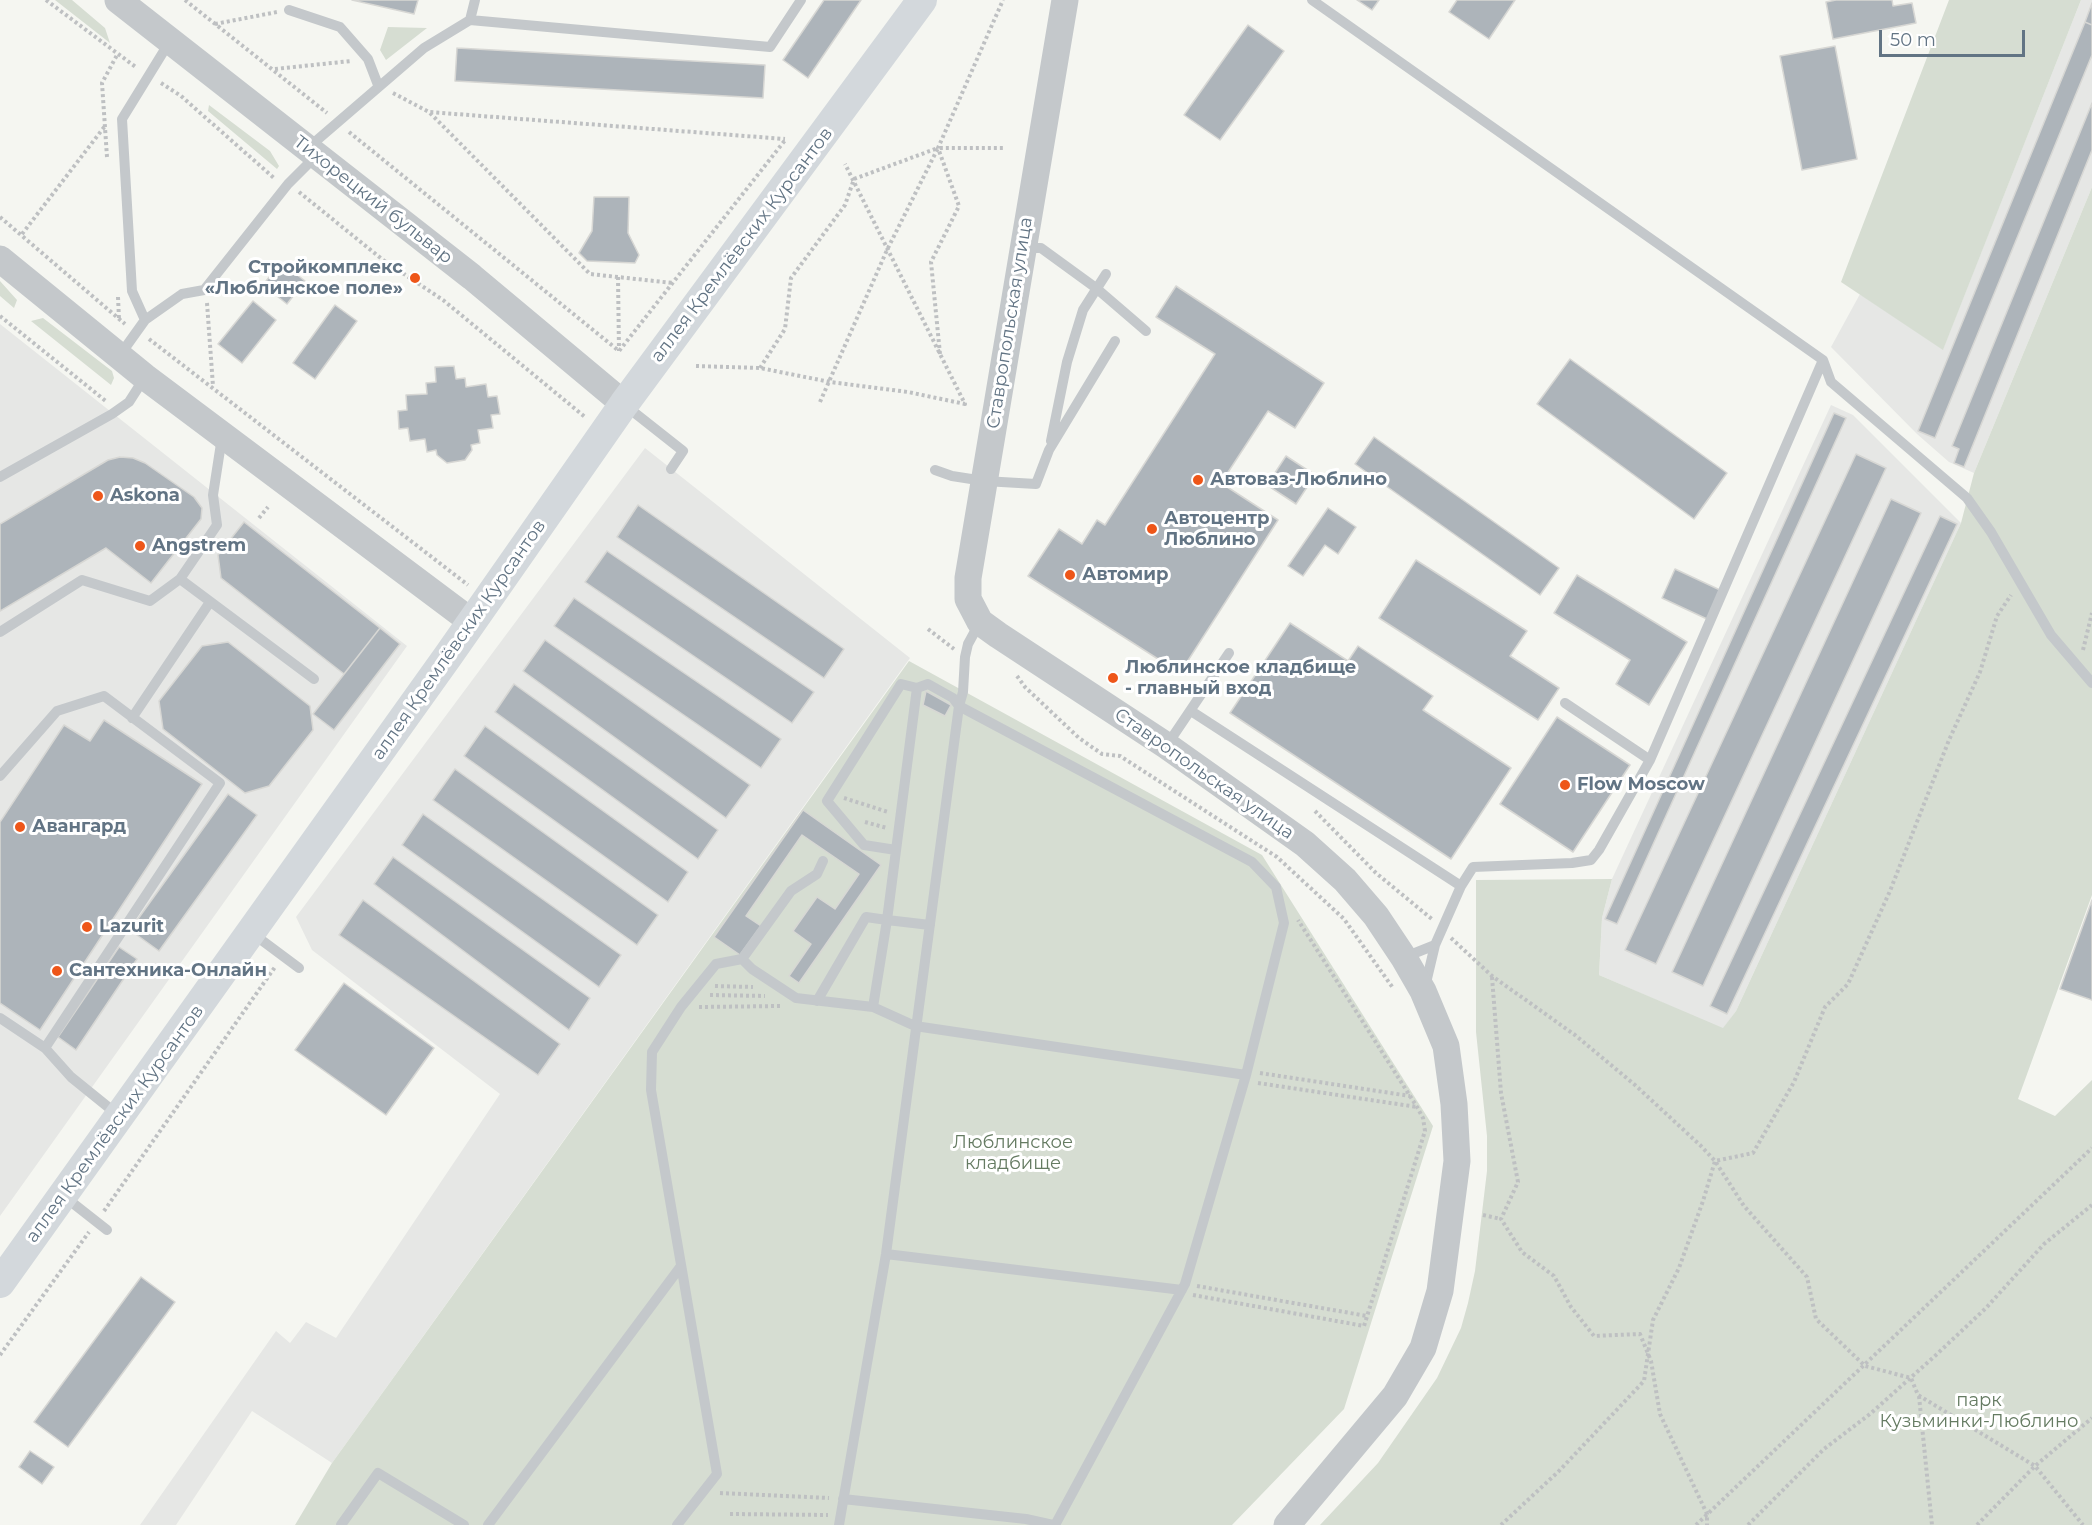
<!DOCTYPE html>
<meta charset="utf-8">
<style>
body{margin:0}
#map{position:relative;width:2092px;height:1525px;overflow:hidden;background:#f5f6f1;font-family:Montserrat,sans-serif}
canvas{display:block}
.scale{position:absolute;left:1879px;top:30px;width:146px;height:27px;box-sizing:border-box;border:3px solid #627484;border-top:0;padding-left:8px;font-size:18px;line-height:21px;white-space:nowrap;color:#627484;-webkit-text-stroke:4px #fff;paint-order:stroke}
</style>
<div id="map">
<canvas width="2092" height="1525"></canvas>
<div class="scale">50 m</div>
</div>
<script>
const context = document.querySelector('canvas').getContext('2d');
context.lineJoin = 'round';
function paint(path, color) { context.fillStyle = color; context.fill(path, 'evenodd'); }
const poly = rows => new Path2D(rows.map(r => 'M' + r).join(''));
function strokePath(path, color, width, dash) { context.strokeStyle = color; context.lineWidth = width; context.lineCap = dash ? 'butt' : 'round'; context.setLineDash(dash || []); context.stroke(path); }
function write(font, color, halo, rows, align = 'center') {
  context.font = font + ' Montserrat,sans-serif'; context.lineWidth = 6; context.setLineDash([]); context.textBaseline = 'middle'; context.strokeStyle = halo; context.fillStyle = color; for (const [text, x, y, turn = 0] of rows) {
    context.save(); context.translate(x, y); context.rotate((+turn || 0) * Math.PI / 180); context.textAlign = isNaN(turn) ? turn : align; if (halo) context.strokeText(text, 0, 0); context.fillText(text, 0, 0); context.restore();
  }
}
paint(poly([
 [2081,0,2092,0,2092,187,1974,473,1949,462,1917,434,1831,347,1860,294,1943,349],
 [0,324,407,646,0,1216],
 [1831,405,1853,415,1961,523,1736,1011,1723,1029,1599,975,1602,918,1612,879],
 [645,448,910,658,332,1463,252,1411,176,1525,140,1525,276,1331,290,1343,306,1322,336,1338,500,1094,312,950,296,917]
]), '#e6e7e5');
paint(poly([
 [55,0,72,0,105,28,110,43],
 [1949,0,2081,0,1943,350,1841,282],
 [388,27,427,28,386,60,380,50],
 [209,105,270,151,279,166,277,169,208,111],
 [2092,187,2092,895,2018,1099,2055,1116,2092,1080,2092,1525,1320,1525,1378,1463,1437,1378,1461,1328,1468,1303,1475,1271,1487,1171,1487,1136,1476,1032,1476,880,1612,879,1602,918,1599,975,1723,1028,1736,1011,1961,523,1974,473],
 [0,281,17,300,14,308,0,296],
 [43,318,112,371,114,378,111,385,31,321],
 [909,661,1262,855,1433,1126,1344,1409,1232,1525,295,1525,332,1463]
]), '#d6ddd2');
const building = poly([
 [352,0,418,0,414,14,352,0],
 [824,0,861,0,808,78,783,60,824,0],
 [1357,0,1379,0,1372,10,1357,0],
 [1457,0,1515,0,1489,39,1449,12,1457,0],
 [1836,0,1892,0,1893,6,1912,3,1916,23,1833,39,1826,2,1836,0],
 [2092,3,2092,25,2085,22,2092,3],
 [2085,22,2092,25,2092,55,1935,438,1918,431,2085,22],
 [1248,25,1284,51,1220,140,1184,115,1248,25],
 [1835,46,1857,159,1802,170,1780,56,1835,46],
 [457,48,765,65,763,98,455,81,457,48],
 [2092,103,2092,150,1964,467,1954,463,1959,449,1952,446,2092,103],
 [594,197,629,197,628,233,639,255,635,263,587,261,579,253,592,231,594,197],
 [281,262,305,281,287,304,263,285,281,262],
 [1176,286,1324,383,1295,428,1268,411,1221,483,1278,520,1180,673,1028,576,1059,529,1082,544,1097,520,1105,525,1215,354,1156,317,1176,286],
 [253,301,276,320,242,363,218,344,253,301],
 [335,305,357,321,315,379,293,363,335,305],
 [1570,359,1727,473,1694,519,1537,404,1570,359],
 [454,366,456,379,465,378,466,387,486,384,488,397,497,396,500,414,491,415,493,428,478,430,480,443,471,445,472,450,465,460,447,463,437,455,436,450,427,452,425,439,410,441,408,428,399,429,398,411,407,410,406,395,427,394,426,383,436,382,435,367,454,366],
 [1834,413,1846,418,1617,924,1605,919,1834,413],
 [1374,437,1559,568,1540,595,1355,464,1374,437],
 [1856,454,1886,468,1656,964,1625,950,1856,454],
 [1286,456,1315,475,1296,504,1267,485,1286,456],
 [120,457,133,458,145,463,194,497,202,508,201,519,151,583,106,548,0,611,0,524,108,460,120,457],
 [1891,499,1921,513,1703,986,1672,972,1891,499],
 [638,505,844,649,824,678,617,537,638,505],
 [1328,508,1356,527,1338,554,1325,545,1303,576,1288,566,1328,508],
 [1940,516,1957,524,1727,1014,1710,1006,1940,516],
 [244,522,380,628,344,674,221,578,218,555,244,522],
 [607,551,814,692,792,723,585,582,607,551],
 [1416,560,1527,631,1510,656,1559,688,1538,720,1379,618,1416,560],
 [1675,569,1720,590,1707,619,1662,598,1675,569],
 [1577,575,1687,642,1649,705,1616,684,1630,660,1554,613,1577,575],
 [574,598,781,739,761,768,554,626,574,598],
 [1290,623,1348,661,1358,646,1433,696,1423,710,1511,768,1451,859,1230,713,1290,623],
 [380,628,400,644,334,730,313,714,380,628],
 [545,640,750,785,726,818,523,671,545,640],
 [228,642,310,706,313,730,269,786,245,793,163,729,159,701,202,646,228,642],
 [514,684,718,830,698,859,495,712,514,684],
 [926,691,951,705,945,716,923,705,926,691],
 [1557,717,1630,765,1573,852,1500,804,1557,717],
 [104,720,202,784,40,1030,0,1003,0,822,64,725,90,741,104,720],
 [485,726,688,872,668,902,464,756,485,726],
 [455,769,658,915,637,945,433,800,455,769],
 [228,794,257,815,159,951,130,930,228,794],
 [803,810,881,865,799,983,789,976,811,944,793,931,817,897,835,909,859,874,802,835,746,916,761,926,740,955,714,937,803,810],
 [423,814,621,955,599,987,402,845,423,814],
 [393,857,590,998,569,1030,374,884,393,857],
 [363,900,560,1044,538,1075,339,935,363,900],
 [2092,900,2092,1000,2060,989,2092,900],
 [119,947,137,959,76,1050,58,1037,119,947],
 [344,983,434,1048,386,1115,295,1050,344,983],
 [141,1277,175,1302,68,1447,34,1422,141,1277],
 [30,1451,54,1467,42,1484,19,1467,30,1451]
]);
paint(building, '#adb4ba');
strokePath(building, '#d7d7d4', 1.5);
strokePath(poly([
 [46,0,137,68],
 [185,0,327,113],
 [215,24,277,12],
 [275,69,351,61],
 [161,83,181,96,274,178],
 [393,93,429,112,785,139],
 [430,113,590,274,673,283],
 [349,132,619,351,786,139],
 [107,157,102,83,117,55],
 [299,192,383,260,443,300,585,417],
 [0,217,125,324],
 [22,234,105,126],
 [618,277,619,351],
 [118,297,119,319],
 [207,303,213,386],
 [0,316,107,402],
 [149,339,468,585],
 [940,354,931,262,959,206,938,148,1003,0],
 [696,366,760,368,830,382,908,392,965,404,845,164],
 [760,368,785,329,791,278,845,205,854,179,938,148],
 [820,402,887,250,938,148,1004,148],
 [259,518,268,507],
 [928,629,954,649],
 [2083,650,2092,613],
 [1017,676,1025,687,1079,738,1102,754,1120,756,1277,857,1344,919,1393,988],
 [844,798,888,812],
 [1315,811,1376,873,1433,920],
 [865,822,887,828],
 [1451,938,1492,976,1575,1035,1635,1085,1701,1146,1715,1161,1744,1206,1807,1277,1816,1319,1865,1366,1911,1378,1918,1395,2035,1466,2083,1525],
 [1492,977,1501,1093,1518,1182,1501,1219,1522,1252,1554,1276,1571,1307,1594,1336,1640,1334,1651,1361,1660,1414,1707,1514,1707,1525],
 [715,986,753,987],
 [710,995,765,996],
 [699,1007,781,1006],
 [1260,1073,1410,1096],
 [1258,1083,1417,1107],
 [104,1211,275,967],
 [1483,1215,1501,1219],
 [1197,1286,1367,1316],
 [1193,1295,1364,1326,1425,1131,1423,1118,1417,1107,1298,920],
 [0,1355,89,1232],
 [1919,1396,1932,1525],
 [720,1493,829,1498],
 [730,1514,828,1515],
 [1501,1525,1559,1471,1644,1381,1653,1320,1679,1268,1703,1201,1715,1161,1753,1153,1794,1082,1825,1007,1848,984,1890,891,1949,740,1980,672,1997,616,2011,595],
 [1696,1525,2092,1148],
 [1748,1525,1824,1449,1870,1414,1937,1354,1986,1308,2044,1244,2092,1205],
 [1977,1525,2035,1466,2092,1418]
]), '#bec0c2', 4, [3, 3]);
strokePath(poly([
 [1312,0,1823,360,1831,382,1967,498,1991,532,2051,635,2092,683],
 [289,10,340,27,368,59,378,85],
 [470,20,475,0],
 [309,147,424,48,470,20,770,47,801,0],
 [1023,248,1041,248,1096,288,1146,331],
 [145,320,132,291,122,119,170,41],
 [120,355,145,320,182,294,204,290,288,184,316,156],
 [626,406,683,451,671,469],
 [222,437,213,495,217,525,180,579,314,679],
 [1051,441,1067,362,1083,310,1106,274],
 [935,470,952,476,984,481,1036,484,1049,450,1115,341],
 [0,477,112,414,129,402,145,377],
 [0,632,82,580,150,601,180,579],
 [1565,703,1650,760,1823,360],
 [1191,711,1461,886,1435,945,1425,987],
 [132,718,210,602],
 [1167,745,1229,653],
 [0,776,57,711,104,696,220,783,45,1048,71,1077,118,1115],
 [896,850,864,845,827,801,901,684,917,688,928,684,953,698,959,706,1252,862,1276,887,1284,923,1246,1075,1185,1284,1055,1525],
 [1461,886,1473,867,1572,863,1591,860,1599,850,1650,760],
 [252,933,299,968],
 [1405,957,1435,945],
 [742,959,791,891,817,874,823,861],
 [817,1001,866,917,887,920,917,688],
 [873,1007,887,920,930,925],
 [0,1018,45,1048],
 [65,1197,107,1230],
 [886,1254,1182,1290],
 [843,1499,1026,1519,1053,1525],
 [341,1525,378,1473,464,1525],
 [488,1525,681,1266],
 [677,1525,717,1474,651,1090,652,1052,681,1007,716,964,742,959,752,969,796,998,873,1007,915,1026,1246,1075],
 [839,1525,886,1254,959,706,963,692,965,657,968,644,980,622]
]), '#c4c8cb', 10);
strokePath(poly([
 [118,0,472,277,624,404],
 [1065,0,968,578,968,599,980,622,998,635,1167,746,1305,844,1345,880,1376,916,1404,958,1423,991,1446,1046,1454,1104,1457,1161,1440,1291,1423,1348,1395,1396,1287,1525],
 [0,259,145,377,472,622]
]), '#c4c8cb', 27);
strokePath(poly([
 [0,1283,448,656,624,404,922,0]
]), '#d3d8dc', 30);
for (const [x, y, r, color] of [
 [415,278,6,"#ee5619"],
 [1198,480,6,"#ee5619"],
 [98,496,6,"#ee5619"],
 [1152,529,6,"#ee5619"],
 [140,546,6,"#ee5619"],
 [1070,575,6,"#ee5619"],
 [1113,678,6,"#ee5619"],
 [1565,785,6,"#ee5619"],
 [20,827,6,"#ee5619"],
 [87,927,6,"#ee5619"],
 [57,971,6,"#ee5619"]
]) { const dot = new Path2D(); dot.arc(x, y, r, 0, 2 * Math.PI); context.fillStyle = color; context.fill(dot); strokePath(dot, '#fff', 2); }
write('18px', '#627484', '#fff', [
 ["Тихорецкий бульвар",373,200,38],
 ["аллея Кремлёвских Курсантов",742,245,-53],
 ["Ставропольская улица",1010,323,-81],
 ["аллея Кремлёвских Курсантов",459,640,-55],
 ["Ставропольская улица",1204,774,35],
 ["аллея Кремлёвских Курсантов",115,1124,-54]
]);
write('bold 18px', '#627484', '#fff', [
 ["Стройкомплекс",403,268,"right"],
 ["«Люблинское поле»",403,289,"right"],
 ["Автоваз-Люблино",1210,480],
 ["Askona",110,496],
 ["Автоцентр",1164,519],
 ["Люблино",1164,540],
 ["Angstrem",152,546],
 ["Автомир",1082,575],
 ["Люблинское кладбище",1125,668],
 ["- главный вход",1125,689],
 ["Flow Moscow",1577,785],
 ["Авангард",32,827],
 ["Lazurit",99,927],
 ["Сантехника-Онлайн",69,971]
], 'left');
write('18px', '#657b62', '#fff', [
 ["Люблинское",1013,1143],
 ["кладбище",1013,1164],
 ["парк",1979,1401],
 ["Кузьминки-Люблино",1979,1422]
]);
</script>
